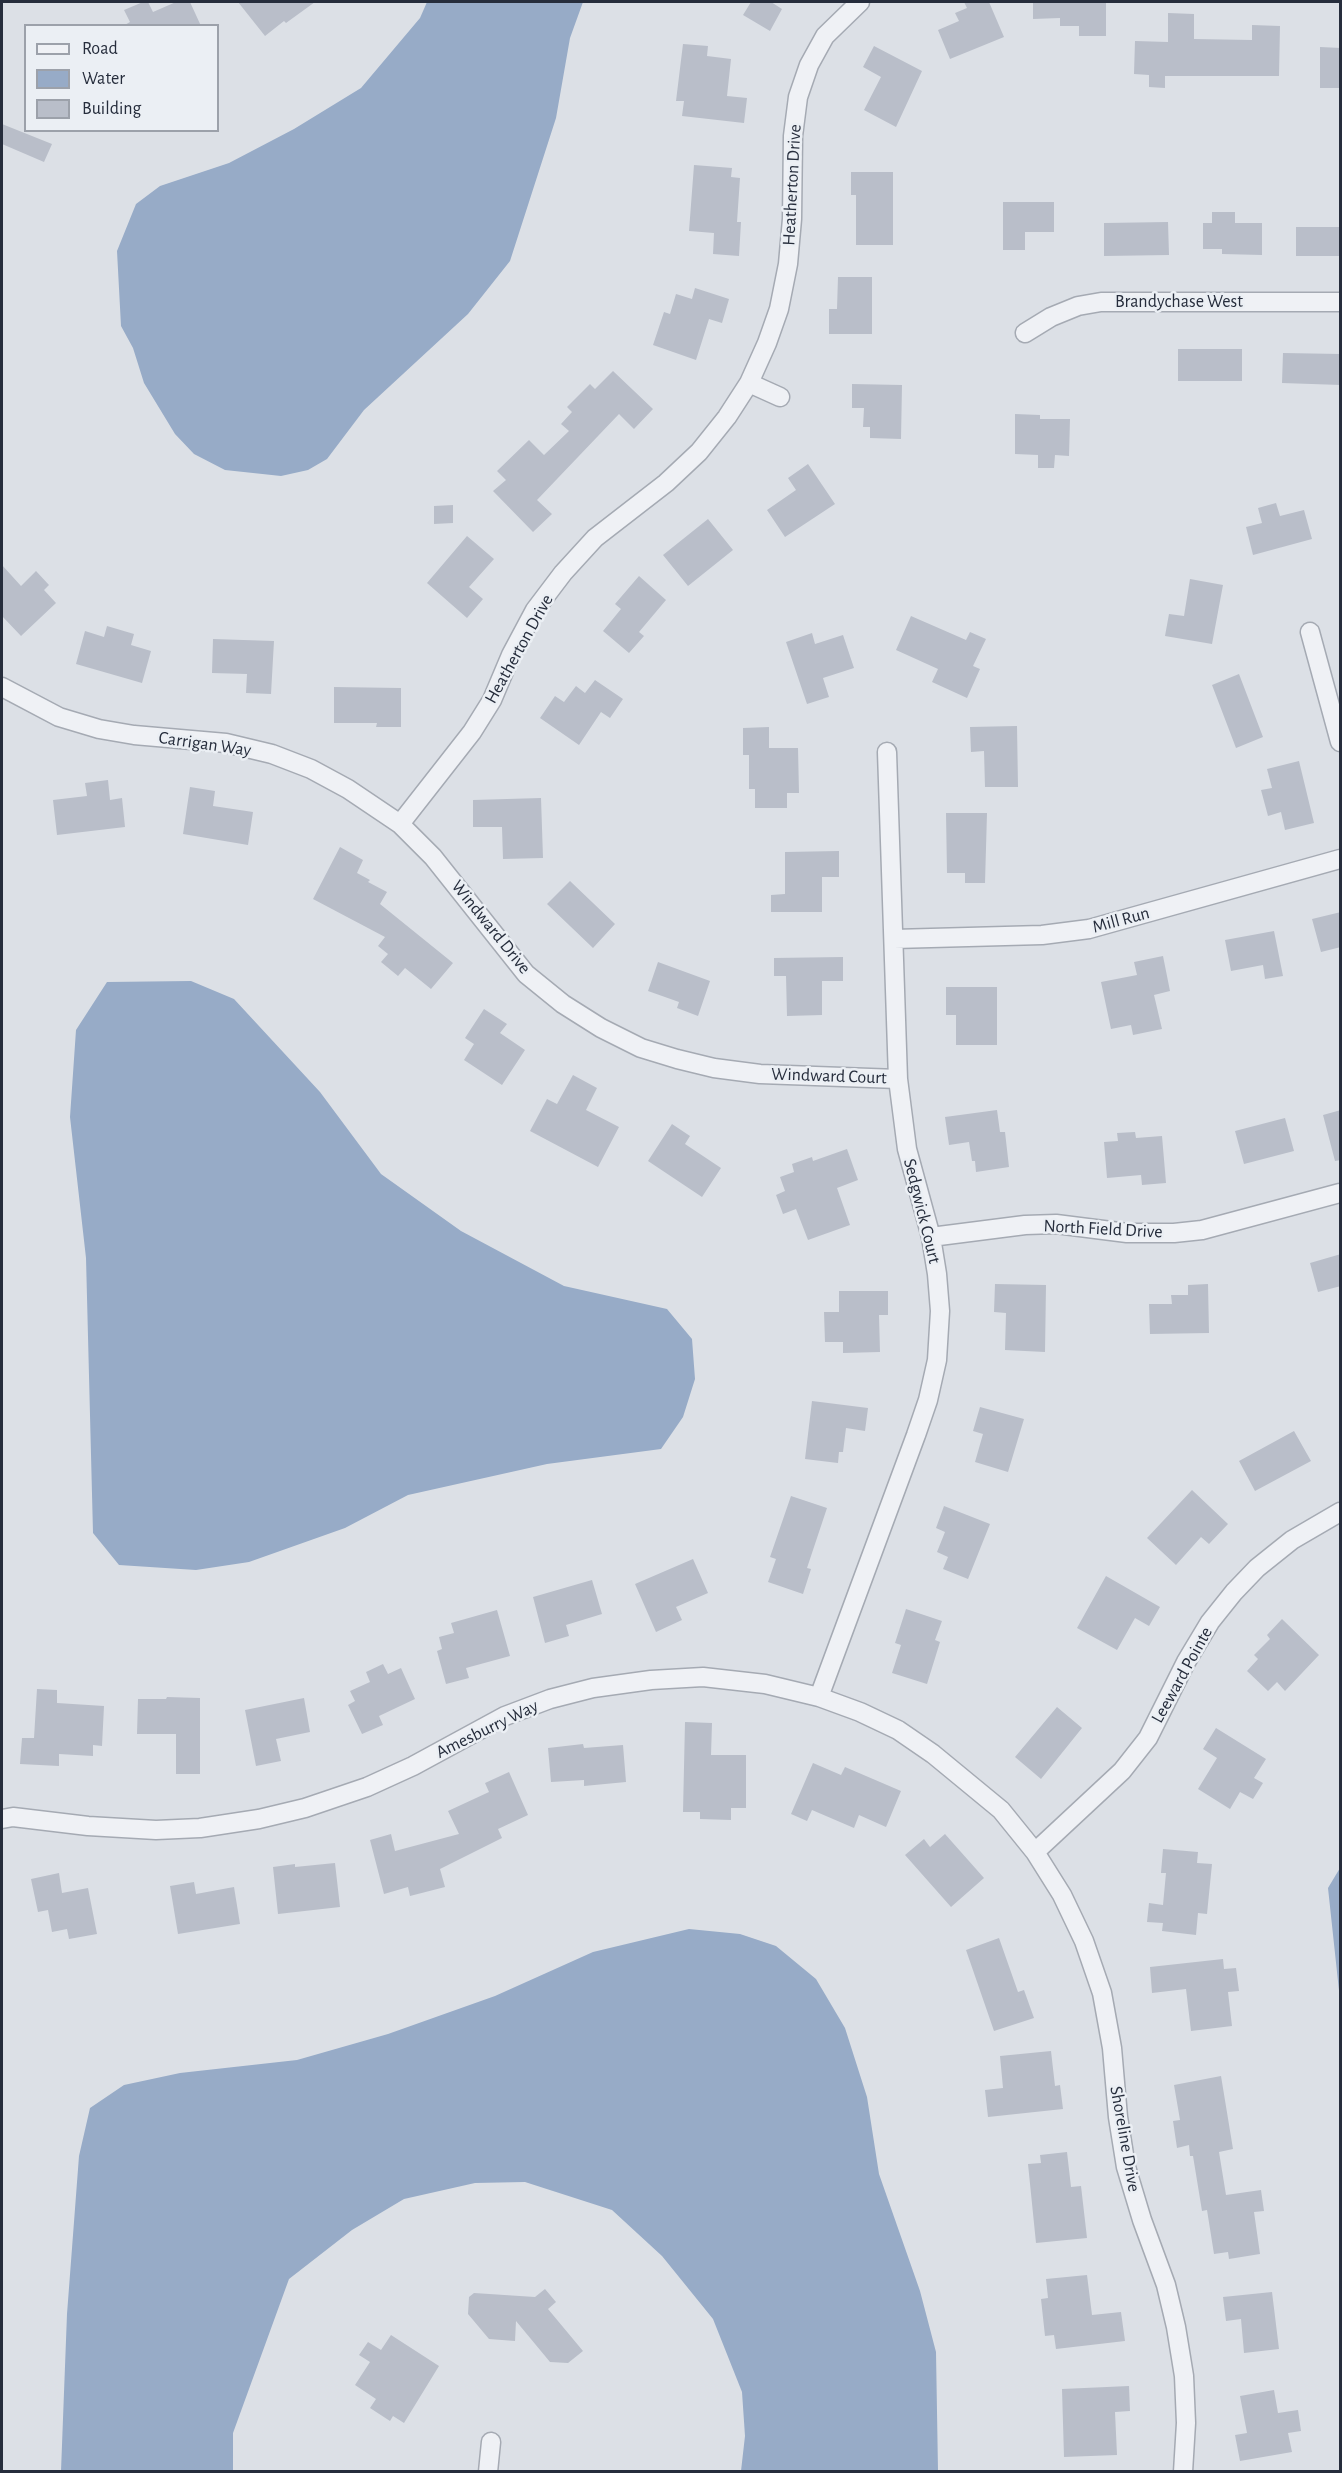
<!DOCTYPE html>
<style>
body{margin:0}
#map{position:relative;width:1342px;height:2473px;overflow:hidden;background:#dce0e6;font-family:"Alegreya Sans",sans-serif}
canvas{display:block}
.frame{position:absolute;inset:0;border:3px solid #262d3c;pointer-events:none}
.legend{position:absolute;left:24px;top:24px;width:195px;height:108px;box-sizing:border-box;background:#ebeff4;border:2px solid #9ca1aa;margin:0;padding:8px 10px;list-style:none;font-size:18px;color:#262d3c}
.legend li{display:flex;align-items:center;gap:12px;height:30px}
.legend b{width:30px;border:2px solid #9ca1aa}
</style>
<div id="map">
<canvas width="1342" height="2473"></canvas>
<div class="frame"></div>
<ul class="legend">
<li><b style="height:8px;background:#eff1f5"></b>Road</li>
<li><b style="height:16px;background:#97abc7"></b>Water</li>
<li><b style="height:16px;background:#b9bec9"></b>Building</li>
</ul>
</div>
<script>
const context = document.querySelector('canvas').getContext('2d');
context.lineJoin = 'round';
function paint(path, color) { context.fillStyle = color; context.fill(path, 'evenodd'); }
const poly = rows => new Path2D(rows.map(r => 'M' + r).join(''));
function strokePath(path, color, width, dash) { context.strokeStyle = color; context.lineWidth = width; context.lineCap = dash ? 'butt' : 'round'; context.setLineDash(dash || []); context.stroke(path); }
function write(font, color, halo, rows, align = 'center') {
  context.font = font + ' "Alegreya Sans",sans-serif'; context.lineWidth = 5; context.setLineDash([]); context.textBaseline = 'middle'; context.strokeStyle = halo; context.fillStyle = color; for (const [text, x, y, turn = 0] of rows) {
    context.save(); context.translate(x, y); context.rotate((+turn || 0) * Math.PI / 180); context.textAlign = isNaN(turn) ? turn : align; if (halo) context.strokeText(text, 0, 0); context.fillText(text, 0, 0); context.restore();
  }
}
paint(poly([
 [427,2,583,2,570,38,556,118,510,261,468,314,364,410,327,459,308,470,281,476,225,470,194,454,175,434,144,383,133,348,121,326,117,251,136,204,160,186,229,163,294,129,361,88,420,18],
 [191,981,234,999,320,1092,381,1174,461,1231,564,1286,667,1309,692,1339,695,1379,683,1417,661,1449,547,1464,408,1495,345,1528,249,1562,196,1570,119,1565,93,1533,86,1258,70,1117,76,1030,107,982],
 [1340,1868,1340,2000,1328,1888],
 [689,1929,740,1934,776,1946,816,1979,845,2028,867,2097,879,2174,920,2291,936,2352,938,2471,741,2471,745,2436,742,2392,713,2319,662,2256,612,2210,525,2182,475,2183,404,2199,352,2230,289,2279,233,2433,233,2471,61,2471,67,2314,79,2156,90,2108,124,2085,180,2073,297,2060,388,2034,495,1996,593,1952]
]), '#97abc7');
paint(poly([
 [143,2,148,2,153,12,176,2,190,2,201,26,123,26,130,22,124,10],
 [238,2,315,2,286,23,284,21,265,36],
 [751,2,771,2,782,9,770,31,743,15],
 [964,2,989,2,1004,37,950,59,938,30,959,21,955,13,967,8],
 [1033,2,1106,2,1106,36,1079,36,1079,26,1060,26,1060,18,1033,19],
 [1168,13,1194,14,1194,39,1252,40,1252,25,1280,26,1279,76,1165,76,1165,88,1149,87,1149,75,1134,74,1135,41,1168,42],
 [683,44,708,46,707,56,731,59,727,96,747,98,744,123,682,116,684,101,676,101],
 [874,46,922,71,896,127,864,110,881,77,863,67],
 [1320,47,1341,48,1341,88,1320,88],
 [2,124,52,144,44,162,2,144],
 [694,165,732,168,731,177,740,178,737,222,741,222,739,256,713,254,714,233,689,231],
 [851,172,893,172,893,245,856,245,856,195,851,195],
 [1003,202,1054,202,1054,232,1025,232,1025,250,1003,250],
 [1212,212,1235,212,1235,223,1262,223,1262,255,1222,254,1222,249,1203,249,1203,223,1212,223],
 [1168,222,1169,255,1104,256,1104,223],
 [1296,227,1341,227,1341,256,1296,256],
 [838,277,872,277,872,334,829,334,829,309,837,309],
 [695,288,729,299,722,323,709,319,696,360,653,345,664,312,670,314,676,294,692,299],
 [1178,349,1242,349,1242,381,1178,381],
 [1283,353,1341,354,1341,385,1282,383],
 [613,371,653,409,634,429,619,414,537,500,552,514,533,532,493,491,506,480,497,471,529,440,544,455,569,431,561,424,572,412,567,407,590,384,595,389],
 [852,384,902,385,901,439,870,438,870,427,863,427,864,408,852,408],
 [1015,414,1040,415,1040,419,1070,419,1069,456,1055,455,1054,468,1038,468,1038,455,1015,454],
 [808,464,835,504,785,537,767,510,796,490,788,478],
 [1276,503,1280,516,1304,510,1312,539,1253,555,1246,527,1262,523,1258,508],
 [453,505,453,523,434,524,434,506],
 [708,519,733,550,688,586,663,555],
 [467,536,494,559,469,587,483,599,467,618,427,583],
 [2,565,21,586,36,571,49,585,44,590,56,603,21,636,2,616],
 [639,576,666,600,639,632,644,636,629,653,603,631,621,609,615,604],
 [1190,579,1223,585,1212,644,1165,636,1169,614,1184,616],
 [911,616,966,640,970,632,986,639,973,666,980,669,967,698,932,682,938,669,896,650],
 [107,626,134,634,131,645,151,651,142,683,76,664,85,631,104,637],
 [812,633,815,644,843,635,854,668,823,678,829,697,807,704,786,642],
 [213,639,274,641,271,694,246,693,247,674,212,673],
 [1239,674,1263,737,1236,748,1212,685],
 [595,680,623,699,610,718,601,712,579,745,540,718,555,696,564,702,576,686,585,693],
 [334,687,401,688,401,727,376,727,377,723,334,723],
 [1017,726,1018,787,985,787,984,751,971,752,970,727],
 [769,727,769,748,798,748,799,793,787,793,787,808,755,808,755,789,749,789,749,755,743,755,743,728],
 [1299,761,1314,823,1285,830,1281,812,1268,816,1261,790,1272,788,1267,769],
 [108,780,110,800,122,798,125,827,57,835,53,800,87,796,85,783],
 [190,787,215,791,213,806,253,812,248,845,183,834],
 [541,798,543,858,503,859,502,827,473,827,473,800],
 [946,813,987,813,985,883,965,883,965,873,947,873],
 [340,847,363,860,357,873,370,880,368,882,387,892,380,904,453,963,431,989,405,968,398,976,381,962,388,954,378,946,385,937,313,899],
 [839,851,839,877,822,877,822,912,771,912,771,895,785,894,785,852],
 [570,881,615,924,593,948,547,904],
 [1341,912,1341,947,1321,952,1312,919],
 [1274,931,1283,976,1265,979,1263,965,1231,971,1225,940],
 [1163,956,1170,991,1154,995,1162,1029,1133,1035,1131,1025,1111,1029,1101,982,1137,975,1134,962],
 [843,957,843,981,822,981,822,1015,787,1016,786,976,774,976,774,958],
 [658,962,710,981,698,1016,677,1008,679,1002,648,991],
 [946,987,997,987,997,1045,956,1045,956,1015,946,1015],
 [484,1009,507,1024,500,1033,525,1050,502,1085,464,1060,474,1044,465,1038],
 [573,1075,597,1088,586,1110,619,1127,598,1167,530,1131,547,1099,557,1104],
 [997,1110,1000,1132,1005,1132,1009,1167,976,1172,975,1161,972,1161,969,1142,949,1145,945,1117],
 [1341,1110,1341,1160,1335,1161,1323,1115],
 [1285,1118,1294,1151,1244,1164,1235,1131],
 [672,1124,690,1136,685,1144,721,1168,702,1197,648,1161],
 [1135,1132,1136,1138,1162,1136,1166,1183,1142,1185,1141,1175,1107,1178,1104,1142,1118,1141,1117,1133],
 [847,1149,858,1180,837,1188,850,1225,808,1240,796,1209,783,1214,776,1195,785,1191,780,1177,794,1172,792,1164,812,1157,813,1161],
 [1341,1254,1341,1286,1318,1292,1310,1263],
 [995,1284,1046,1285,1045,1352,1005,1350,1006,1313,994,1312],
 [1208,1284,1209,1333,1150,1334,1149,1304,1172,1304,1171,1295,1188,1295,1188,1285],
 [839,1291,888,1291,888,1315,879,1315,880,1352,843,1353,843,1342,825,1342,824,1312,839,1312],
 [812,1401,868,1408,865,1431,846,1428,843,1452,839,1452,838,1463,805,1459],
 [980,1407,1024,1419,1008,1472,975,1462,983,1434,973,1431],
 [1294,1431,1311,1461,1255,1491,1239,1461],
 [1192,1490,1228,1524,1209,1544,1201,1537,1176,1565,1147,1538],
 [791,1496,827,1508,807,1568,811,1569,803,1594,768,1582,776,1559,770,1557],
 [944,1506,990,1524,968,1579,943,1569,948,1557,937,1552,945,1532,936,1528],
 [693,1559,708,1593,676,1607,682,1620,656,1632,635,1584],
 [1106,1576,1160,1607,1149,1626,1135,1618,1117,1650,1077,1628],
 [592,1580,602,1614,566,1625,569,1636,545,1643,533,1597],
 [906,1609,942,1621,935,1640,940,1642,927,1684,892,1673,901,1645,895,1643],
 [497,1610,510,1656,466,1668,469,1678,446,1684,437,1651,442,1649,439,1637,454,1633,451,1623],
 [1282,1619,1319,1655,1285,1691,1277,1682,1268,1691,1247,1671,1258,1659,1254,1655,1270,1639,1267,1635],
 [383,1664,388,1674,401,1668,415,1699,379,1716,383,1725,362,1734,348,1705,355,1701,350,1691,370,1682,366,1672],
 [37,1689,57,1690,57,1703,104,1706,102,1746,93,1745,93,1756,59,1754,59,1766,20,1764,22,1738,34,1738],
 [167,1697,200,1698,200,1774,176,1774,176,1734,137,1734,138,1699,166,1699],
 [304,1698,310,1732,276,1739,281,1761,256,1766,245,1710],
 [1057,1707,1082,1728,1041,1779,1015,1757],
 [685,1722,712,1723,711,1755,746,1755,746,1808,731,1808,731,1820,700,1819,700,1812,683,1812],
 [1216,1728,1266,1759,1254,1778,1263,1783,1253,1799,1240,1792,1230,1809,1198,1789,1217,1758,1203,1749],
 [583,1744,584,1748,623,1745,626,1782,584,1786,584,1780,551,1782,548,1748],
 [813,1763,841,1775,845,1767,901,1791,886,1827,859,1815,854,1828,812,1810,807,1821,791,1814],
 [509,1772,528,1815,498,1829,502,1838,440,1869,445,1887,410,1896,408,1887,384,1894,370,1840,391,1834,395,1851,459,1834,448,1811,489,1792,485,1783],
 [945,1834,984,1878,951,1907,905,1855,924,1839,930,1847],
 [1163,1849,1198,1852,1197,1863,1212,1864,1207,1914,1198,1913,1196,1935,1162,1931,1163,1923,1147,1922,1149,1903,1163,1905,1166,1873,1161,1873],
 [335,1863,340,1907,278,1914,273,1867,295,1864,295,1867],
 [59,1873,62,1893,88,1888,97,1934,69,1939,67,1929,52,1932,48,1910,38,1912,31,1879],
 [194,1882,196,1894,234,1887,240,1924,178,1934,170,1886],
 [999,1938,1018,1992,1024,1990,1034,2018,994,2031,966,1950],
 [1223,1959,1224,1969,1236,1968,1239,1991,1228,1992,1232,2026,1191,2031,1186,1989,1152,1993,1150,1967],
 [1051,2051,1055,2086,1060,2085,1063,2109,988,2117,985,2090,1003,2088,1000,2056],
 [1221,2076,1233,2149,1219,2152,1226,2195,1261,2190,1264,2211,1254,2212,1260,2254,1229,2259,1228,2252,1214,2254,1207,2210,1202,2211,1193,2156,1190,2156,1189,2145,1177,2148,1173,2121,1180,2120,1174,2085],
 [1067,2152,1071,2187,1081,2186,1087,2238,1036,2243,1028,2164,1041,2163,1040,2155],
 [1087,2275,1092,2315,1121,2312,1125,2341,1056,2349,1054,2335,1045,2336,1041,2299,1048,2298,1046,2279],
 [545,2289,556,2302,548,2309,583,2351,568,2363,550,2362,516,2321,515,2341,489,2339,468,2314,469,2297,474,2293,535,2297],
 [1272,2292,1279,2349,1244,2353,1241,2319,1226,2321,1223,2297],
 [391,2335,439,2366,404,2423,393,2416,390,2421,370,2408,376,2399,355,2385,370,2362,359,2355,368,2342,381,2350],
 [1129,2386,1130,2411,1115,2412,1117,2455,1064,2457,1062,2389],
 [1274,2390,1278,2413,1298,2410,1301,2431,1288,2433,1292,2452,1240,2461,1235,2435,1247,2433,1240,2396]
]), '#b9bec9');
const minor = poly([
 [1025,333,1051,317,1078,306,1101,302,1340,302],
 [749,383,780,397],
 [1310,632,1340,742],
 [2,687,59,717,99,729,134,735,226,743,272,754,311,769,348,789,400,824,433,857,526,974,563,1004,601,1028,641,1048,677,1059,714,1068,760,1074,898,1079],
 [400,824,472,732,492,700,511,655,535,610,563,573,595,538,666,483,699,452,727,417,749,383,767,343,779,309,788,264,792,219,793,136,798,97,809,65,825,36,860,2],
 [894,939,1042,935,1089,929,1340,859],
 [931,1237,1025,1225,1056,1224,1127,1233,1174,1233,1202,1230,1340,1193],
 [819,1697,916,1435,928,1400,937,1360,940,1311,937,1274,931,1237,907,1149,898,1079,887,752],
 [2,1819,13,1817,88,1826,156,1830,200,1828,259,1819,305,1808,367,1787,413,1766,505,1716,550,1699,593,1688,651,1680,703,1677,765,1684,819,1697,860,1712,898,1730,933,1754,1001,1810,1035,1852,1062,1895,1084,1941,1102,1993,1112,2048,1118,2117,1126,2167,1142,2220,1166,2285,1176,2327,1184,2376,1186,2423,1183,2472],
 [1035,1852,1122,1771,1148,1738,1186,1662,1210,1622,1234,1592,1257,1568,1292,1540,1340,1512],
 [488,2472,491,2442]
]);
strokePath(minor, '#a5aab3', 21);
strokePath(minor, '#eff1f5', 18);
write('18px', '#262d3c', '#ebeff4', [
 ["Heatherton Drive",792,185,-87],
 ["Brandychase West",1179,302],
 ["Heatherton Drive",519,649,-61],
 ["Carrigan Way",205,744,8],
 ["Mill Run",1121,920,-15],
 ["Windward Drive",491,927,51],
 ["Windward Court",829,1076,2],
 ["Sedgwick Court",922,1211,76],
 ["North Field Drive",1103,1229,3],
 ["Leeward Pointe",1182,1675,-61],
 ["Amesburry Way",487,1729,-26],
 ["Shoreline Drive",1125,2139,80]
]);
</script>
